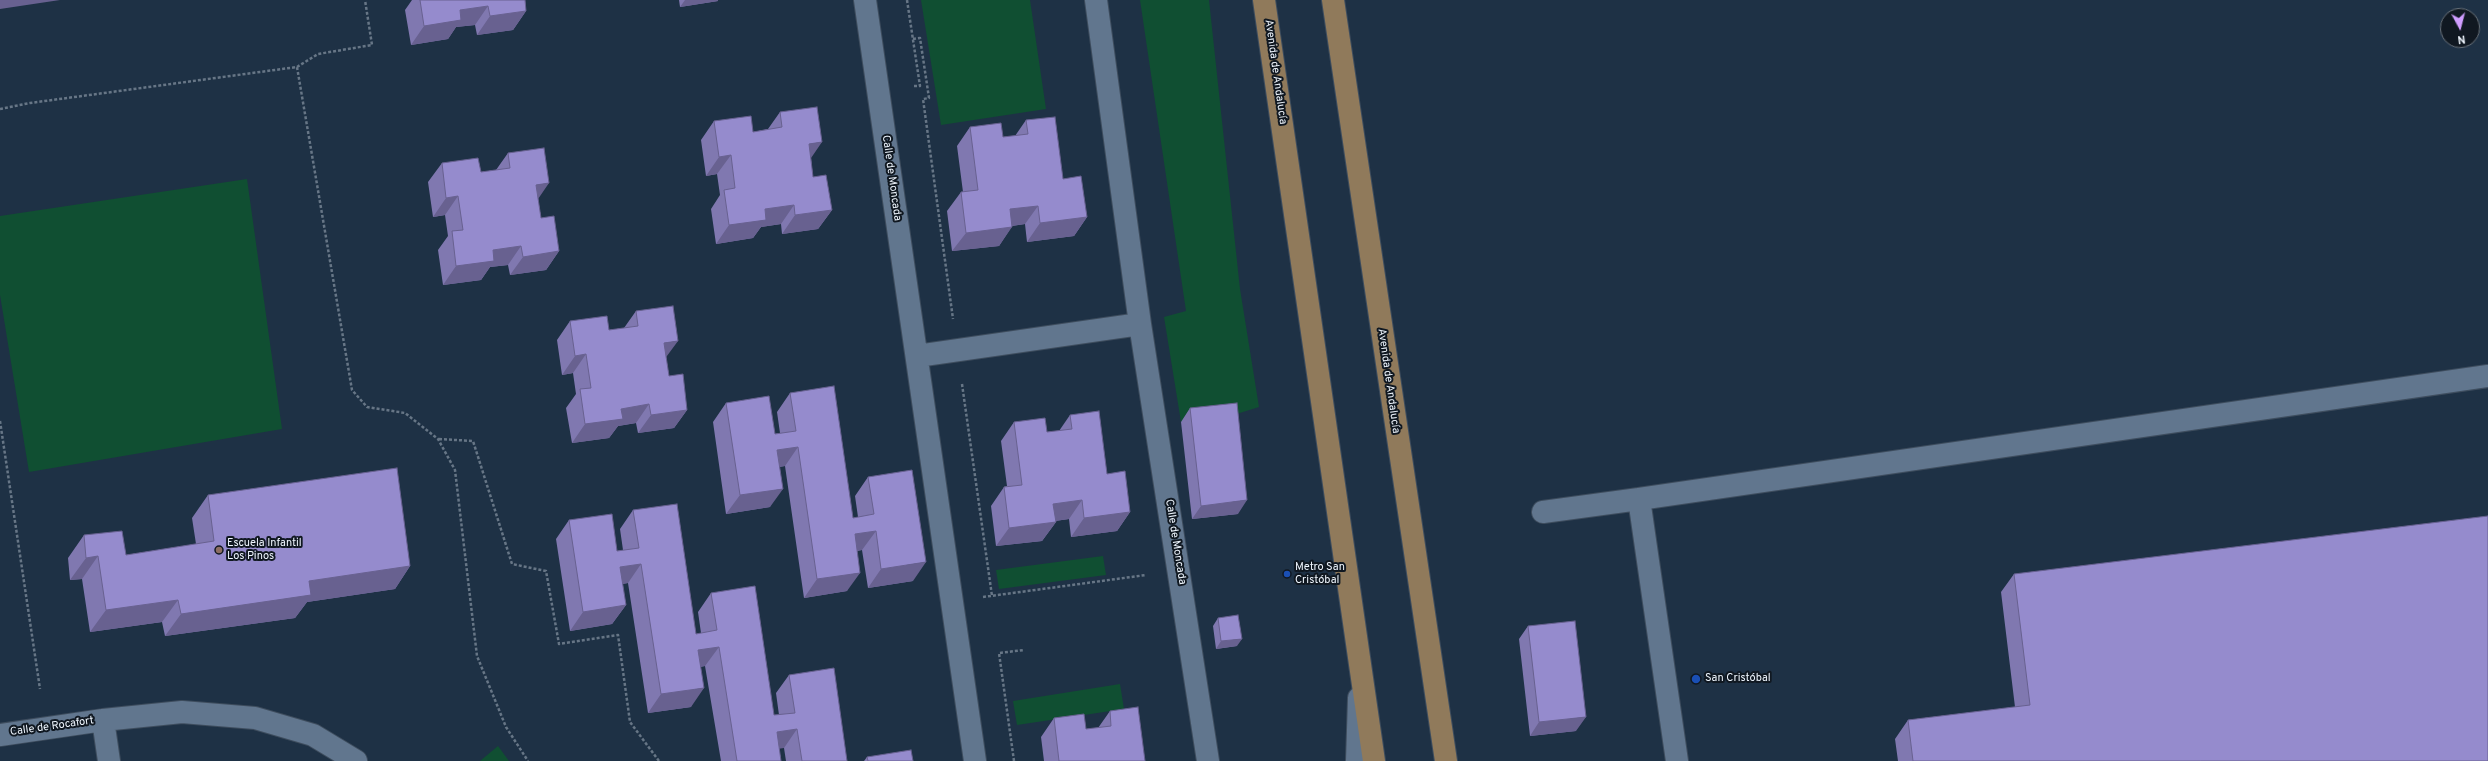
<!DOCTYPE html>
<meta charset="utf-8">
<style>
body{margin:0}
#map{position:relative;width:2488px;height:761px;overflow:hidden;background:#1e3145;font-family:Overpass,sans-serif}
canvas{display:block}
.north{position:absolute;left:2440px;top:8px;width:40px;height:40px;box-sizing:border-box;background:#101821;border:1px solid #697179;border-radius:50%;rotate:173deg;font-size:11px;font-weight:700;line-height:16px;text-align:center;color:#eff6fe}
.north::after{content:'';display:block;margin:auto;width:14px;height:18px;background:#d09dff;clip-path:polygon(50% 0,100% 100%,50% 72%,0 100%)}
</style>
<div id="map">
<canvas width="2488" height="761"></canvas>
<div class="north">N</div>
</div>
<script>
const context = document.querySelector('canvas').getContext('2d');
context.lineJoin = 'round';
function paint(path, color) { context.fillStyle = color; context.fill(path, 'evenodd'); }
const poly = rows => new Path2D(rows.map(r => 'M' + r).join(''));
function strokePath(path, color, width, dash) { context.strokeStyle = color; context.lineWidth = width; context.lineCap = dash ? 'butt' : 'round'; context.setLineDash(dash || []); context.stroke(path); }
function write(font, color, halo, rows, align = 'center') {
  context.font = font + ' Overpass,sans-serif'; context.lineWidth = 4; context.setLineDash([]); context.textBaseline = 'middle'; context.strokeStyle = halo; context.fillStyle = color; for (const [text, x, y, turn = 0] of rows) {
    context.save(); context.translate(x, y); context.rotate((+turn || 0) * Math.PI / 180); context.textAlign = isNaN(turn) ? turn : align; if (halo) context.strokeText(text, 0, 0); context.fillText(text, 0, 0); context.restore();
  }
}
paint(poly([
 [921,0,1030,0,1046,109,941,125],
 [1140,0,1209,0,1240,289,1259,407,1227,417,1181,422,1164,317,1186,311],
 [247,179,282,429,29,472,0,295,0,216],
 [1103,556,1106,575,999,589,996,570],
 [1120,684,1124,709,1017,725,1013,701],
 [498,746,509,761,480,761]
]), '#104f32');
const minor = poly([
 [865,0,975,761],
 [1096,0,1140,324,1208,761],
 [917,356,1140,324],
 [1543,512,1639,499],
 [103,720,109,761],
 [0,735,103,720,182,712,255,718,313,735,356,761],
 [1357,761,1359,698],
 [1677,761,1639,499,2488,376]
]);
const major = poly([
 [1264,0,1374,761],
 [1333,0,1446,761]
]);
strokePath(minor, '#3e4d5e', 24);
strokePath(major, '#3e4d5e', 24);
strokePath(poly([
 [907,0,920,86,912,86],
 [913,39,920,38,929,98,923,99,953,319],
 [297,67,352,390,367,407,405,413,438,439,455,470,477,656,506,727,528,761],
 [0,109,30,103,297,67,318,54,372,45,365,0],
 [962,384,992,596],
 [0,421,40,689],
 [439,439,473,441,512,564,546,571,559,644,618,635,630,722,659,761],
 [983,597,1146,575],
 [1014,761,999,653,1024,650]
]), '#677686', 2.5, [3, 2]);
strokePath(minor, '#61768e', 22);
strokePath(major, '#907a5b', 22);
paint(poly([
 [412,0,525,0,526,11,513,30,477,35,475,25,456,27,448,39,411,45,405,10],
 [679,0,718,0,718,1,680,7],
 [780,112,811,158,813,177,832,210,818,229,782,234,781,224,761,227,753,238,716,244,711,209,720,195,717,174,706,176,701,140,714,121,753,132,768,129],
 [1026,120,1087,217,1074,236,1027,242,1025,224,1012,226,999,246,952,251,947,211,961,192,963,192,957,146,970,127,1003,137,1015,136],
 [508,153,538,199,541,218,559,251,546,270,510,275,508,265,490,267,481,280,443,285,438,250,448,236,445,215,433,217,428,182,442,163,481,172,496,170],
 [636,311,666,357,669,376,687,410,674,428,638,433,636,423,618,426,609,438,572,443,566,408,576,394,573,373,562,375,557,340,570,321,609,330,624,328],
 [790,393,853,518,858,517,855,496,868,477,913,581,868,588,862,550,857,551,847,591,804,598,785,466,779,467,770,507,726,514,713,422,726,403,775,434,780,433,777,412],
 [1190,408,1238,514,1192,519,1181,422],
 [1070,415,1130,512,1117,531,1071,537,1069,519,1055,521,1056,522,1042,541,996,546,991,506,1004,487,1007,486,1001,441,1014,422,1047,432,1059,431],
 [208,495,410,566,395,589,307,602,295,618,165,636,162,622,90,632,82,579,70,580,68,558,84,535,126,555,196,544,192,518],
 [633,510,696,634,701,633,698,612,711,593,774,715,779,715,776,693,789,675,847,761,786,761,784,748,779,748,781,761,721,761,705,666,700,667,691,707,648,713,628,583,622,584,626,605,612,624,570,631,556,539,569,520,617,551,623,550,620,529],
 [2014,574,2488,761,1898,761,1895,739,1908,720,2015,707,2001,592],
 [1218,618,1237,646,1216,649,1213,626],
 [1528,626,1576,731,1530,736,1519,639],
 [1110,711,1145,761,1044,761,1041,737,1054,718,1086,729,1098,728],
 [867,757,913,761,864,761]
]), '#8078b0');
paint(poly([
 [0,0,60,0,0,9],
 [685,0,718,0,718,1,680,7],
 [488,6,475,25,456,27,448,39,411,45,424,26,460,10],
 [526,11,513,30,477,35,490,16],
 [822,142,809,161,809,144],
 [731,155,717,174,706,176,719,157],
 [549,183,536,202,536,185],
 [458,196,445,215,433,217,446,198],
 [794,205,781,224,761,227,753,238,716,244,729,225,765,209],
 [1038,206,1025,224,997,228,1010,209],
 [832,210,818,229,782,234,795,215],
 [1087,217,1074,236,1027,242,1040,223],
 [1012,227,999,246,952,251,966,233],
 [521,246,508,265,490,267,481,280,443,285,456,266,493,250],
 [559,251,546,270,510,275,523,257],
 [678,341,664,360,664,343],
 [586,354,573,373,562,375,575,356],
 [649,404,636,423,618,426,609,438,572,443,585,424,621,409],
 [687,410,674,428,638,433,651,415],
 [798,447,785,466,764,469,777,450],
 [783,489,770,507,726,514,740,495],
 [1082,500,1069,519,1040,523,1053,504],
 [1247,500,1238,514,1192,519,1201,506],
 [1130,512,1117,531,1071,537,1084,518],
 [1056,522,1042,541,996,546,1009,528],
 [876,531,862,550,841,553,855,534],
 [98,556,82,579,70,580,86,558],
 [926,562,913,581,868,588,881,569],
 [641,564,628,583,607,586,620,567],
 [410,566,395,589,307,602,295,618,165,636,181,614,309,581],
 [860,573,847,591,804,598,817,579],
 [178,600,162,622,90,632,106,610],
 [626,605,612,624,570,631,583,612],
 [1242,639,1237,646,1216,649,1221,641],
 [719,647,705,666,684,669,698,650],
 [704,688,691,707,648,713,661,694],
 [1586,717,1576,731,1530,736,1539,722],
 [797,729,784,748,763,751,777,732]
]), '#686190');
const building = poly([
 [420,0,525,0,526,11,490,16,488,6,460,10,461,20,424,26,420,0],
 [817,107,822,142,809,144,813,177,826,175,832,210,795,215,794,205,765,209,766,220,729,225,724,190,735,188,731,155,719,157,714,121,751,116,753,132,782,127,780,112,817,107],
 [1055,117,1063,179,1081,176,1087,217,1040,223,1038,206,1010,209,1012,227,966,233,961,192,978,190,970,127,1001,123,1003,137,1028,134,1026,120,1055,117],
 [544,148,549,183,536,185,541,218,554,216,559,251,523,257,521,246,493,250,494,261,456,266,452,231,463,230,458,196,446,198,442,163,478,158,481,172,510,168,508,153,544,148],
 [673,306,678,341,664,343,669,376,683,374,687,410,651,415,649,404,621,409,623,419,585,424,580,389,591,388,586,354,575,356,570,321,607,316,609,330,638,326,636,311,673,306],
 [834,386,853,518,874,514,868,477,912,470,926,562,881,569,876,531,855,534,860,573,817,579,798,447,777,450,783,489,740,495,726,403,769,396,775,434,796,431,790,393,834,386],
 [1237,403,1247,500,1201,506,1190,408,1237,403],
 [1099,411,1107,474,1125,471,1130,512,1084,518,1082,500,1053,504,1056,522,1009,528,1004,487,1022,485,1014,422,1045,418,1047,432,1072,429,1070,415,1099,411],
 [397,468,410,566,309,581,311,595,181,614,178,600,106,610,98,556,86,558,84,535,122,531,126,555,214,541,208,495,397,468],
 [677,504,696,634,717,630,711,593,755,586,774,715,795,713,789,675,834,668,847,761,802,761,797,729,777,732,781,761,737,761,719,647,698,650,704,688,661,694,641,564,620,567,626,605,583,612,569,520,612,514,617,551,639,548,633,510,677,504],
 [2488,516,2488,761,1913,761,1908,720,2030,705,2014,574,2488,516],
 [1238,615,1242,639,1221,641,1218,618,1238,615],
 [1575,621,1586,717,1539,722,1528,626,1575,621],
 [1138,707,1145,761,1059,761,1054,718,1084,714,1086,729,1111,726,1110,711,1138,707],
 [911,750,913,761,868,761,867,757,911,750]
]);
paint(building, '#958bcd');
strokePath(building, '#686190', 1);
for (const [x, y, r, color] of [
 [219,550,4,"#8d6e63"],
 [1287,574,4,"#1a4fb4"],
 [1696,679,5,"#1a4fb4"]
]) { const dot = new Path2D(); dot.arc(x, y, r, 0, 2 * Math.PI); context.fillStyle = color; context.fill(dot); strokePath(dot, '#101821', 1.5); }
write('11px', '#eff6fe', '#101821', [
 ["Avenida de Andalucía",1275,72,82],
 ["Calle de Moncada",891,178,82],
 ["Avenida de Andalucía",1388,381,82],
 ["Calle de Moncada",1175,542,81],
 ["Calle de Rocafort",52,727,-8]
]);
write('11px', '#eff6fe', '#101821', [
 ["Escuela Infantil",227,544],
 ["Los Pinos",227,557],
 ["Metro San",1295,568],
 ["Cristóbal",1295,581],
 ["San Cristóbal",1705,679]
], 'left');
</script>
